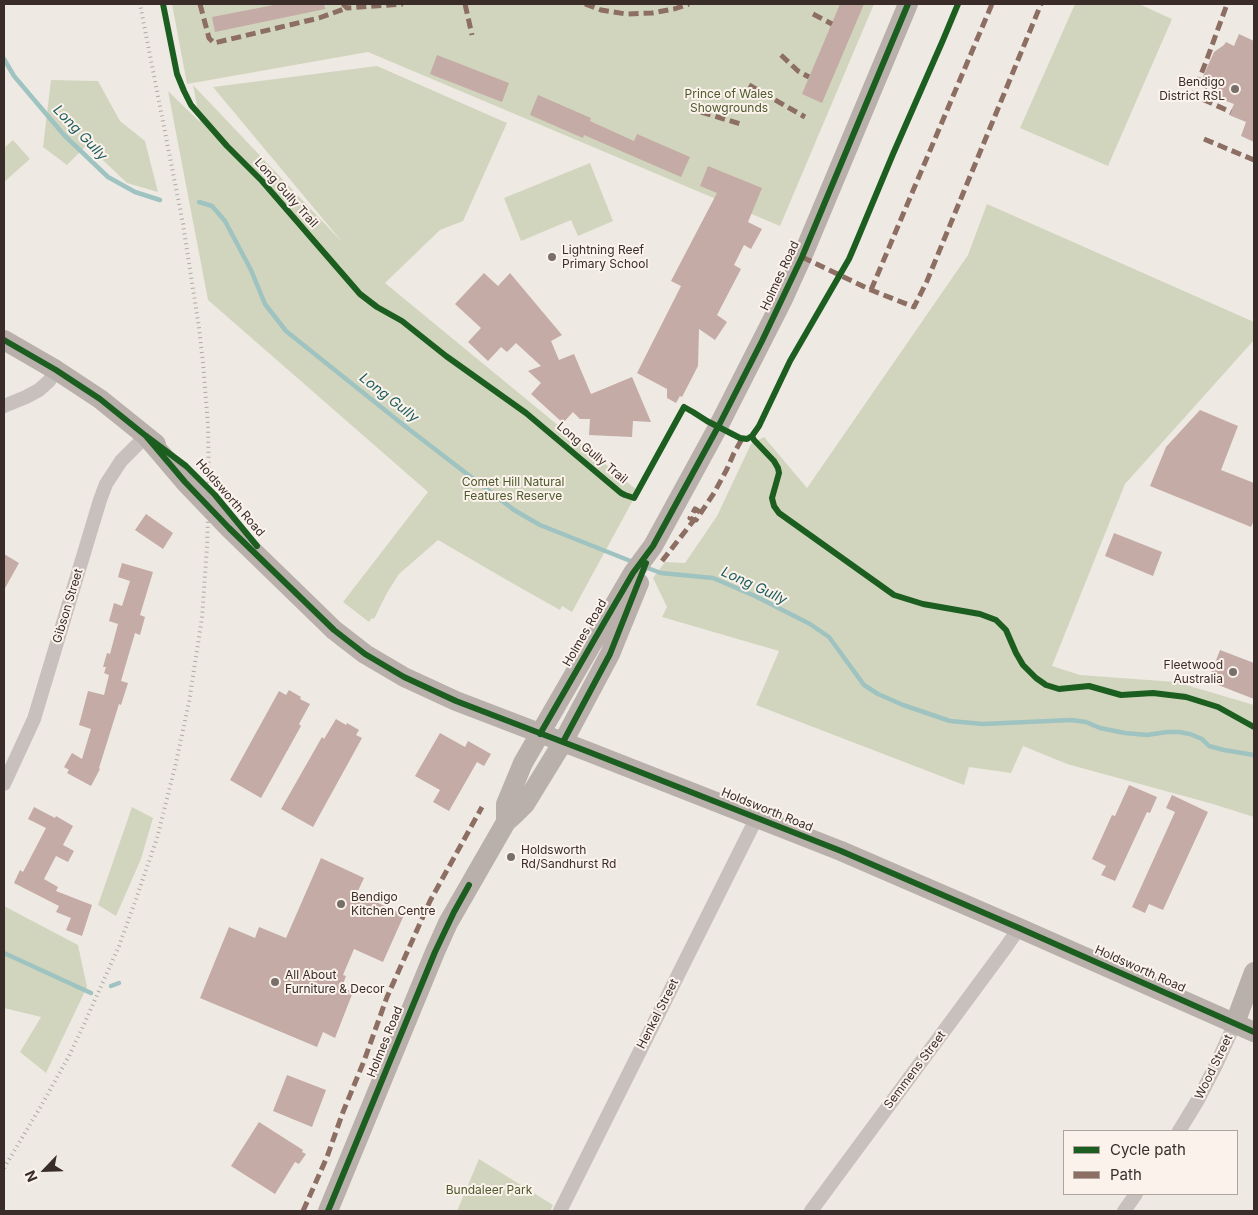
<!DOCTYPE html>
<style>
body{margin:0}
#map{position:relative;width:1258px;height:1215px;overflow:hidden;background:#efe9e4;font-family:Inter,sans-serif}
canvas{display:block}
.frame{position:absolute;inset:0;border:5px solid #3a2d29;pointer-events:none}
.legend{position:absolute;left:1063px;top:1130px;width:175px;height:65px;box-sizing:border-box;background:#fbf2ec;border:1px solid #aea39e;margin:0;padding:6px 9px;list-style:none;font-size:15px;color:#3a2d29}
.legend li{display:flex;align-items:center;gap:10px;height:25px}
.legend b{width:25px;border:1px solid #aea39e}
.north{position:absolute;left:20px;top:1145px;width:50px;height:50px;-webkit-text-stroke:4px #fbf2ec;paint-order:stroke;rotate:246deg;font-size:14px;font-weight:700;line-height:20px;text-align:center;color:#3a2d29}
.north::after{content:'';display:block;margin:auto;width:18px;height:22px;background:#3a2d29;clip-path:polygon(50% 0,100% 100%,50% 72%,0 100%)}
</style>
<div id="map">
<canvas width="1258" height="1215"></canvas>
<div class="frame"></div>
<ul class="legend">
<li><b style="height:6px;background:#1b5e20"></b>Cycle path</li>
<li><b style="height:6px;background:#8d6e63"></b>Path</li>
</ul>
<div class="north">N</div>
</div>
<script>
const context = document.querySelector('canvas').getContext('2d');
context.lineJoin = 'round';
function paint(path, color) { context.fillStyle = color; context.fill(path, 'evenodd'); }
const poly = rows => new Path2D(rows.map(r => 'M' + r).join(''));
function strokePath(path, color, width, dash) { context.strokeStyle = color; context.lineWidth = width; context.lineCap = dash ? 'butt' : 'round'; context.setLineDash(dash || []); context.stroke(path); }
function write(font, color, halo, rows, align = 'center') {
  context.font = font + ' Inter,sans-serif'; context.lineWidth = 4; context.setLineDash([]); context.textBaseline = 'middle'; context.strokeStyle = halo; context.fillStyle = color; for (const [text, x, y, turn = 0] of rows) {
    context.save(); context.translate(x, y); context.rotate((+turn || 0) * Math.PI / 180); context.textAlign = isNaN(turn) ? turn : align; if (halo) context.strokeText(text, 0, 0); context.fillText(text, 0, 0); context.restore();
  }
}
paint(poly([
 [172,4,874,4,780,226,368,52,187,84],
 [1075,4,1139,4,1172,19,1108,166,1020,128],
 [377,66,507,123,463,221,440,230,385,283,638,491,572,612,562,606,560,610,512,583,438,540,399,574,387,593,374,619,372,618,369,622,343,602,428,492,208,300,168,91,200,122,193,85,343,243,213,87],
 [51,80,98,81,120,121,145,141,158,192,127,183,87,145,67,165,43,147],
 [13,140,30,159,4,182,4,148],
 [590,163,613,221,578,236,571,220,521,241,504,198],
 [987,204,1254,322,1254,340,1125,484,1052,666,1080,675,1176,682,1254,705,1254,817,1213,804,1067,764,1023,746,1011,773,969,767,964,785,756,705,779,651,662,617,667,607,653,578,665,562,685,563,717,516,751,444,764,437,807,488,968,255],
 [132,807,153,818,141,859,116,916,98,905],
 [4,906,78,945,87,987,46,1073,20,1052,41,1017,4,1008],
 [479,1159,553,1205,550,1211,457,1211]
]), '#d2d5bd');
strokePath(poly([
 [4,59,14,76,64,135,108,177,135,192,160,200],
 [199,202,212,206,225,221,251,270,265,304,286,331,406,427,514,510,540,525,633,562],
 [645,567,661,573,713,578,755,596,810,624,829,637,864,685,878,694,903,705,950,721,983,724,1071,720,1086,722,1100,728,1125,733,1147,735,1167,732,1179,732,1190,734,1202,739,1209,746,1224,750,1254,755],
 [4,953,91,993],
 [111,986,119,983]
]), '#9ec3c0', 4.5);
paint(poly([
 [279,4,324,4,325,9,215,32,212,17],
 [840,4,864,4,822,103,802,94],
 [1239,34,1254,41,1254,142,1241,136,1246,122,1229,115,1234,104,1226,101,1227,99,1213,93,1216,88,1201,81,1214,52,1224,45,1226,42,1234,46],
 [437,55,509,83,502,102,430,74],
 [538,95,591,118,590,121,634,141,637,134,690,157,681,177,584,135,583,138,530,115],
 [708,166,762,188,748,222,762,229,751,249,744,245,734,265,741,269,717,315,727,322,715,340,699,329,698,366,682,397,680,396,676,403,667,398,667,389,637,373,681,286,671,281,717,193,700,186],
 [484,273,498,286,510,273,562,335,551,341,559,360,574,354,591,394,632,377,651,422,633,421,632,437,589,435,590,419,580,419,573,412,563,423,531,394,541,383,528,371,541,366,516,343,507,352,501,347,488,361,468,342,481,328,455,304],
 [1200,410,1238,426,1221,470,1254,483,1254,520,1251,527,1150,486,1166,447],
 [146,514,173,533,163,549,135,530],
 [1114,533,1162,552,1153,576,1105,556],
 [4,554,19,563,4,590],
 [122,563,153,572,140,615,145,617,140,635,135,633,121,681,128,683,121,705,119,704,99,768,100,769,91,786,67,773,69,770,64,767,72,753,82,759,91,729,79,725,88,691,104,695,109,675,104,673,106,667,103,667,107,653,110,654,118,624,109,621,114,603,122,606,130,581,118,577],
 [1220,650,1254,663,1254,699,1208,681],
 [289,690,301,697,300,699,310,704,299,724,301,726,261,798,230,780,279,691,286,695],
 [336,719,346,725,347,723,359,730,356,735,362,738,313,827,281,809,322,737,324,739],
 [440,733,465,747,468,741,491,754,484,766,477,762,449,811,433,802,440,790,415,776],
 [1129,785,1157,797,1150,813,1147,812,1115,881,1101,875,1106,866,1092,859,1112,815,1115,816],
 [1172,795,1208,812,1163,910,1149,904,1145,913,1132,907,1175,812,1166,808],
 [34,807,55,818,56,816,73,826,63,845,74,851,68,862,56,856,44,879,58,887,56,891,92,905,82,936,66,930,71,918,56,912,59,906,14,883,20,870,23,872,46,828,28,819],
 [321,858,364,878,357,893,404,915,383,962,354,949,343,975,346,976,342,987,353,992,335,1038,323,1032,317,1047,200,998,229,927,255,938,259,927,286,938],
 [287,1075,326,1090,312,1127,273,1111],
 [259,1122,303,1150,302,1152,306,1154,299,1164,295,1162,275,1194,231,1166]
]), '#c4aba5');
strokePath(poly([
 [4,406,26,397,39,390,49,381,56,370],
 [4,784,34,719,100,500,106,484,121,461,146,436],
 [1179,1131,1198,1100,1216,1065,1235,1023],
 [560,1211,757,817],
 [811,1211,1006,947,1019,928],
 [1124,1211,1136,1194]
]), '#c8c0bc', 14);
strokePath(poly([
 [4,340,56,370,100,399,156,444],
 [146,436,185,482,229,528,334,630,365,654,404,677,456,701,589,752,841,851,1019,928,1254,1032],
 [506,822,506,804,523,763,612,609,633,573,653,546,718,427,782,301,802,257,908,4],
 [1235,1023,1254,972],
 [328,1211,435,952,448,923,506,822,516,813,525,804,563,742,610,654,639,583]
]), '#b9b0ac', 20);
strokePath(poly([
 [4,1168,41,1106,69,1056,85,1022,119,946,136,899,157,838,176,763,189,702,202,618,207,546,209,489,208,425,203,363,199,328,183,224,140,4]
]), '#b0a9a6', 4, [1, 4]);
strokePath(poly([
 [200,4,209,38,214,43,319,18,347,8],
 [343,4,347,8,403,4],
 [465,4,472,35],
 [585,4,601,10,626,14,652,13,674,9,689,4],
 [1226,7,1207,59,1193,95,1231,112],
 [813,14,832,24],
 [781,55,798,71,809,77],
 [1198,83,1215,89],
 [749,85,805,117],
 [701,112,744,125],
 [1204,139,1254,160],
 [802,257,871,290,914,307,927,281,1041,4],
 [871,290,992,4],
 [700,512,695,509,690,518,694,520,696,520,714,493,727,469,734,453,742,439],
 [662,561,694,520],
 [303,1211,327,1157,343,1112,364,1061,387,997,430,901,482,807]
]), '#8d6e63', 5, [10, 5]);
strokePath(poly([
 [163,4,177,74,184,91,191,105,227,146,262,181,360,294,377,307,402,321,446,356,526,413,621,493,625,495,634,498,684,407,693,412,707,421,740,438,747,439,752,436],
 [4,340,56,370,100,399,146,436,186,466,215,495,257,546],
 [146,436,185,482,229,528,334,630,365,654,404,677,456,701,589,752,841,851,1019,928,1254,1032],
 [752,436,754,440,774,461,778,468,779,473,772,498,774,506,779,513,894,595,923,604,980,614,996,620,1006,630,1016,653,1023,665,1036,678,1046,685,1059,689,1089,686,1121,695,1153,693,1186,697,1218,707,1254,727],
 [752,436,759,426,790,361,849,259,855,245,893,154,943,40,958,4],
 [540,734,612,609,633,573,653,546,718,427,762,341,802,257,908,4],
 [563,742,610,654,646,563],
 [328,1211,435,952,454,912,469,885]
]), '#1b5e20', 6);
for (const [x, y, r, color] of [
 [1235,89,5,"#796f6a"],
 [552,257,5,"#796f6a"],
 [1233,672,5,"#796f6a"],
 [511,857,5,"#796f6a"],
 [341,904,5,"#796f6a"],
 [275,982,5,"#796f6a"]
]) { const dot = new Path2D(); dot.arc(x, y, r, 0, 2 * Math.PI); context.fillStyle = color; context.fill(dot); strokePath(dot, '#fbf2ec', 2); }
write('12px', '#3a2d29', '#fbf2ec', [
 ["Bendigo",1225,82,"right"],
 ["District RSL",1225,96,"right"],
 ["Lightning Reef",562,250],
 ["Primary School",562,264],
 ["Fleetwood",1223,665,"right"],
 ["Australia",1223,679,"right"],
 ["Holdsworth",521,850],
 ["Rd/Sandhurst Rd",521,864],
 ["Bendigo",351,897],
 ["Kitchen Centre",351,911],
 ["All About",285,975],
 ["Furniture & Decor",285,989]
], 'left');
write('12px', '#4e5a2c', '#fbf2ec', [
 ["Prince of Wales",729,94],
 ["Showgrounds",729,108],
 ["Comet Hill Natural",513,482],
 ["Features Reserve",513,496],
 ["Bundaleer Park",489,1190]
]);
write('12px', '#3a2d29', '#fbf2ec', [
 ["Long Gully Trail",286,193,48],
 ["Holmes Road",780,276,-65],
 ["Long Gully Trail",592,453,40],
 ["Holdsworth Road",230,498,49],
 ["Gibson Street",68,606,-73],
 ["Holmes Road",585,633,-60],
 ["Holdsworth Road",767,810,22],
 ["Holdsworth Road",1140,969,24],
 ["Henkel Street",658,1014,-63],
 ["Holmes Road",385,1042,-68],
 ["Wood Street",1214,1067,-64],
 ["Semmens Street",915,1070,-53]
]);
write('italic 14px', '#1c5e5c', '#fbf2ec', [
 ["Long Gully",80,133,46],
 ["Long Gully",389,398,38],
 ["Long Gully",754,586,25]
]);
</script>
